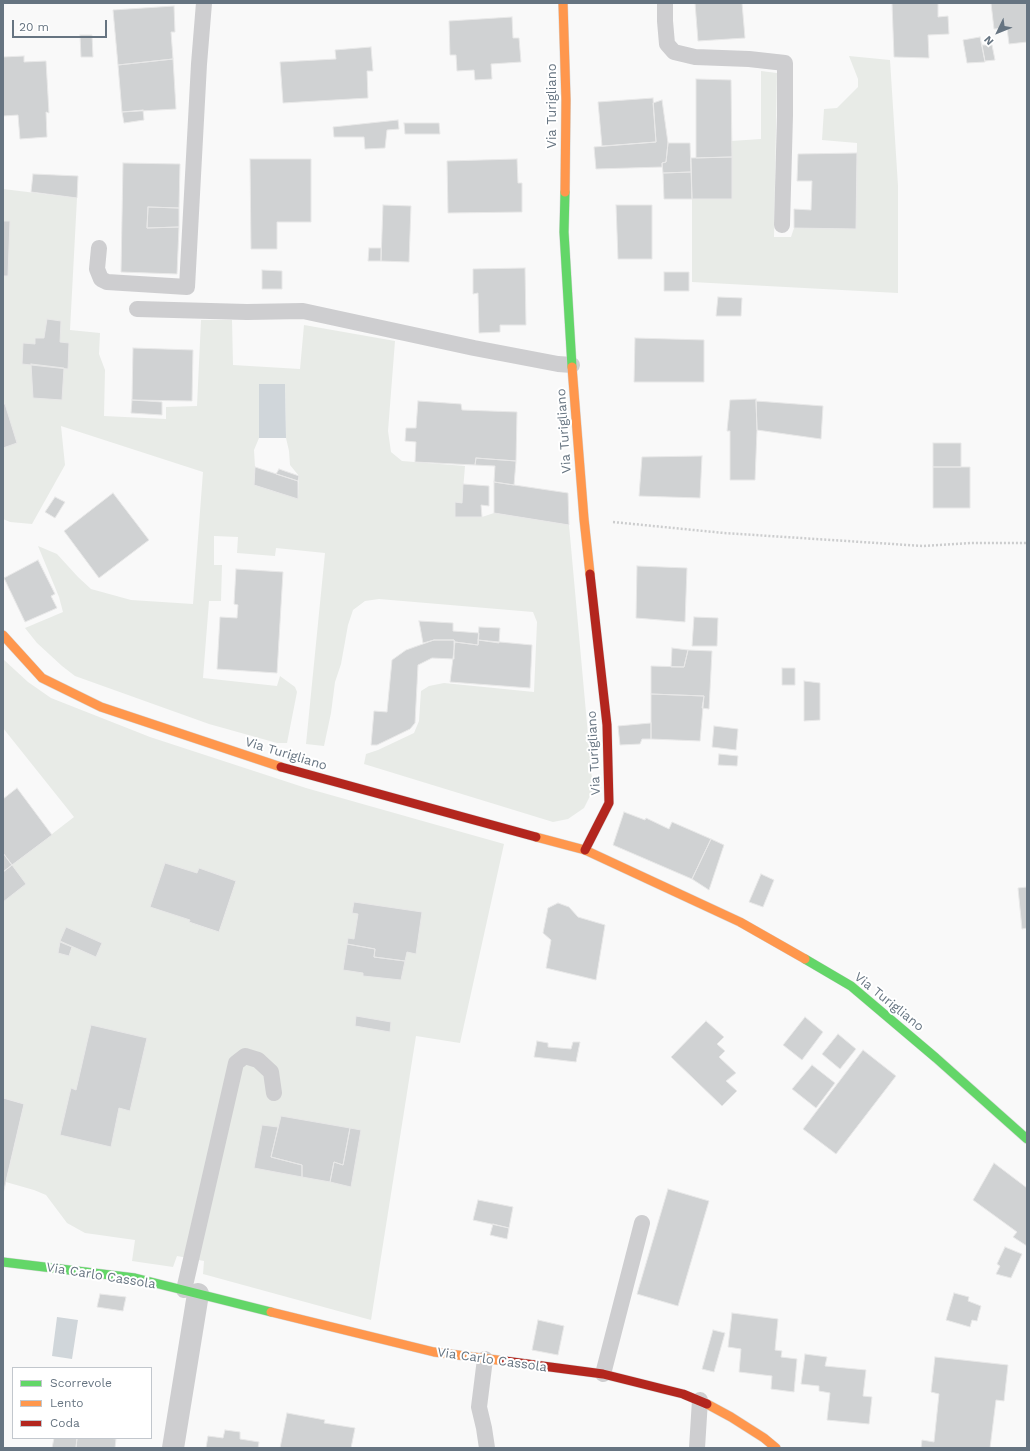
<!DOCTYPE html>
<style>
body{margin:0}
#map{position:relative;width:1030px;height:1451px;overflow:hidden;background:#f9f9f9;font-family:"Work Sans",sans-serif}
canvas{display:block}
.frame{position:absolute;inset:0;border:4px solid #667481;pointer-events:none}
.legend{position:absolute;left:12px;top:1367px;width:140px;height:72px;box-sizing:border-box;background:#fff;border:1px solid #c2c7cd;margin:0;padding:5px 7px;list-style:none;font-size:12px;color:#667481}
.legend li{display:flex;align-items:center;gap:8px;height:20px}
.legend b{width:20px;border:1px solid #c2c7cd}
.north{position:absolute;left:978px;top:12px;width:40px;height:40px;-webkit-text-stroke:3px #fff;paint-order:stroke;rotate:227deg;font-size:11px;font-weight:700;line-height:16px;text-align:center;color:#667481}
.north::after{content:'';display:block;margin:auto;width:14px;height:18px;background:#667481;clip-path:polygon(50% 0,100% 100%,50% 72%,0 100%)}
.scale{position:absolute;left:12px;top:20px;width:95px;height:18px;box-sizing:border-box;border:2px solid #667481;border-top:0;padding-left:5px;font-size:12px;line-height:14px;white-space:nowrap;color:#667481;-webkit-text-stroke:3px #fff;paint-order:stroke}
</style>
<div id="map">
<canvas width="1030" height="1451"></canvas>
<div class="frame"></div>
<ul class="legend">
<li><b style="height:5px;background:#63d668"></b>Scorrevole</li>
<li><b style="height:5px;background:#ff974d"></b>Lento</li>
<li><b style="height:5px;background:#b3261e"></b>Coda</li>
</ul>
<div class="north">N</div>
<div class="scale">20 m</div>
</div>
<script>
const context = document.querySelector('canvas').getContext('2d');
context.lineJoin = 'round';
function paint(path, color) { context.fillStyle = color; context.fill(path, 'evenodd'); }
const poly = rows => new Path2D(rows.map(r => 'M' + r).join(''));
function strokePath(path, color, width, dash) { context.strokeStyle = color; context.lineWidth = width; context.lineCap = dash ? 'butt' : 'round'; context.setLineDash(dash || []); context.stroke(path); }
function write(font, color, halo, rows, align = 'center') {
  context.font = font + ' "Work Sans",sans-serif'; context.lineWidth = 4; context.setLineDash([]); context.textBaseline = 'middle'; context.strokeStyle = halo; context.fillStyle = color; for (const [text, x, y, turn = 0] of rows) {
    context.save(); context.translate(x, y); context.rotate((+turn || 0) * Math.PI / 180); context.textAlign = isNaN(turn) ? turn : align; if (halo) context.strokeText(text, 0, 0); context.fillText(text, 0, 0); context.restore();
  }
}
paint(poly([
 [849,56,890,60,898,186,898,293,692,282,692,199,732,199,731,141,761,139,761,71,777,73,774,237,791,237,794,228,856,229,857,143,822,140,824,109,837,108,858,87,858,79],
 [3,189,77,198,70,330,100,333,99,354,105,370,104,416,166,419,166,407,197,406,201,320,232,320,233,365,300,369,304,325,395,341,388,431,391,452,402,461,465,466,462,503,455,502,455,517,482,517,494,513,569,525,593,790,584,808,568,819,553,822,364,764,366,754,378,750,414,733,419,721,421,691,429,686,444,683,534,692,537,622,533,612,379,599,365,601,353,610,348,625,341,664,335,682,331,713,324,746,306,744,325,553,276,548,275,556,237,553,238,537,214,536,214,565,222,565,221,601,209,601,203,678,277,686,280,676,295,687,297,692,287,743,277,743,209,724,75,676,62,666,37,643,25,628,63,612,59,597,38,546,57,554,78,577,91,589,131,600,193,604,203,472,61,426,65,465,32,524,10,522,3,519],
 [259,384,285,384,286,438,289,451,290,465,299,476,298,498,254,485,255,467,254,450,259,438],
 [3,659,28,682,51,698,150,737,306,788,504,844,460,1043,416,1036,371,1320,203,1274,204,1261,177,1256,173,1267,132,1261,135,1240,85,1233,67,1223,46,1195,34,1190,6,1182,24,1104,3,1098,3,902,12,865,74,817,3,728]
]), '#e8ebe7');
paint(poly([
 [259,384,285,384,286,438,259,438],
 [57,1317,78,1320,72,1359,52,1356]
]), '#d0d6da');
const building = poly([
 [695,3,742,3,745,38,698,41,695,3],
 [892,3,938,3,938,17,948,16,949,34,928,35,929,58,894,57,892,3],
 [991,3,1027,3,1027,42,1009,44,1007,28,994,29,991,3],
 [174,6,175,32,171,32,173,59,118,65,113,10,174,6],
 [512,17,513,38,519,38,521,62,491,64,492,79,475,80,474,70,457,71,456,55,450,55,449,21,512,17],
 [80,35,92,35,93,57,81,57,80,35],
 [980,37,985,62,967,63,963,40,980,37],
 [982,45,992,45,995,60,985,61,982,45],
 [371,47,373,71,367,71,368,98,283,103,280,62,336,59,335,50,371,47],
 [24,56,24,62,46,61,49,113,46,112,47,137,20,139,18,115,3,116,3,57,24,56],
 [173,59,176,109,122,112,118,65,173,59],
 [696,79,731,80,732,157,696,158,696,79],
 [653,98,656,142,602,146,598,102,653,98],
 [662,100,668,143,666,162,662,163,662,167,596,169,594,147,656,142,653,103,662,100],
 [143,110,144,120,124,123,122,112,143,110],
 [398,120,399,129,387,130,385,148,365,149,364,137,334,137,333,127,398,120],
 [404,123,439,123,440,134,405,134,404,123],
 [668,143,690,143,691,172,663,173,662,163,666,162,668,143],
 [857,153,856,229,794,228,794,209,811,210,812,181,797,181,798,154,857,153],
 [732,157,732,199,692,199,691,158,732,157],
 [250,159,311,159,311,222,277,222,277,249,251,249,250,159],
 [517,159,518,183,522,183,522,212,448,213,447,161,517,159],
 [123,163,180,164,179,208,148,207,147,228,179,227,177,274,121,272,123,163],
 [691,172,692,199,664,199,663,173,691,172],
 [33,174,78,176,77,198,31,192,33,174],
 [383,205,411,206,409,262,381,261,383,205],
 [616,205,652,205,652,259,618,259,616,205],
 [148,207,179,208,179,227,147,228,148,207],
 [3,221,10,221,8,276,3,276,3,221],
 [369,248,381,248,381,261,368,261,369,248],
 [525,268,526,325,500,325,500,332,479,333,478,293,473,294,473,269,525,268],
 [262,270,282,271,282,289,262,289,262,270],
 [664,272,689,272,689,291,664,291,664,272],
 [718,297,742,298,741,316,716,316,718,297],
 [47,319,61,321,60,342,69,343,68,369,22,364,23,343,35,344,35,338,44,338,47,319],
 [635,338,704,340,704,382,634,382,635,338],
 [133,348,193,350,192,401,132,400,133,348],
 [31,364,64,368,62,400,33,398,31,364],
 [756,399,757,430,755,480,730,480,730,431,727,431,730,400,756,399],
 [132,400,162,402,162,415,131,413,132,400],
 [418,401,461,404,462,410,517,412,516,461,476,458,475,465,415,462,416,442,405,441,406,428,416,428,418,401],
 [756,401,823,406,821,439,757,430,756,401],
 [3,404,5,404,17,443,3,448,3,404],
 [933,443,961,443,961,467,933,467,933,443],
 [702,456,700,498,639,496,642,457,702,456],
 [476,458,516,461,514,485,494,482,495,466,475,465,476,458],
 [255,467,298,481,298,499,254,485,255,467],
 [933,467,970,467,970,508,933,508,933,467],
 [279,469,299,476,298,481,276,474,279,469],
 [494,482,568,493,569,525,494,513,494,482],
 [463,484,489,486,489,506,481,505,482,517,455,517,455,502,462,503,463,484],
 [113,493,149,540,99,578,64,531,113,493],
 [55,497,65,502,55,518,45,512,55,497],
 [38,560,55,594,51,596,57,608,25,622,4,578,38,560],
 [637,566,687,568,685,622,636,618,637,566],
 [236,569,283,572,277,673,217,669,220,617,237,618,238,605,234,604,236,569],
 [694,617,718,618,717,646,692,646,694,617],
 [419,621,453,623,453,631,479,633,478,645,455,642,454,640,434,640,423,643,419,621],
 [479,627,500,628,499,643,478,640,479,627],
 [434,640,454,640,454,659,432,658,418,665,415,723,410,729,377,745,371,745,374,711,387,712,392,660,406,650,434,640],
 [478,640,532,645,530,688,450,682,455,642,478,645,478,640],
 [672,648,688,650,684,667,671,667,672,648],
 [688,650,712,651,709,709,702,708,704,696,651,694,651,666,684,667,688,650],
 [782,668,795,668,795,685,782,685,782,668],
 [804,681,820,683,820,720,804,721,804,681],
 [651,694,704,696,700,741,651,739,651,694],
 [651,723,651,739,642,739,640,744,620,745,618,726,651,723],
 [714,726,738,729,736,750,712,747,714,726],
 [719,754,738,756,737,766,718,765,719,754],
 [17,788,52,835,12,865,3,853,3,799,17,788],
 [624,812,645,820,646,818,669,829,672,822,711,839,692,879,613,845,624,812],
 [711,839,724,845,709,890,692,879,711,839],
 [3,853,12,865,3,872,3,853],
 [165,863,197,873,199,868,236,881,219,932,189,922,190,920,150,907,165,863],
 [12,865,26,884,3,902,3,872,12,865],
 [761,874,774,880,763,907,749,902,761,874],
 [1027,887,1027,928,1022,929,1018,888,1027,887],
 [354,902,422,912,416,954,407,952,405,961,374,957,375,949,347,944,348,938,354,939,358,914,352,913,354,902],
 [558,903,569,907,578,917,605,925,596,980,546,968,551,940,543,933,548,908,558,903],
 [66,927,102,943,96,957,60,941,66,927],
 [60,942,72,947,69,956,58,953,60,942],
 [347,944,375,949,374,957,405,961,401,980,363,976,363,973,343,970,347,944],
 [356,1016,391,1022,390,1032,355,1026,356,1016],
 [805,1017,823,1032,802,1060,783,1045,805,1017],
 [706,1021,724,1037,717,1044,725,1051,719,1057,736,1073,726,1081,737,1091,722,1106,671,1057,706,1021],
 [91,1025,147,1038,130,1111,119,1108,111,1147,60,1135,71,1088,76,1090,91,1025],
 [838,1034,856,1049,840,1069,822,1054,838,1034],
 [537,1041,548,1043,548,1047,571,1049,573,1042,580,1042,576,1062,534,1057,537,1041],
 [863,1050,896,1076,836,1154,803,1129,863,1050],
 [812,1065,835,1083,816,1108,792,1089,812,1065],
 [3,1098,24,1104,3,1194,3,1098],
 [281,1116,350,1128,343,1165,334,1162,330,1182,302,1177,302,1165,271,1157,281,1116],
 [262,1125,278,1127,271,1157,302,1165,302,1177,254,1168,262,1125],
 [350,1128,361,1130,351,1187,330,1182,334,1162,343,1165,350,1128],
 [994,1163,1027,1188,1027,1246,1013,1237,1017,1232,973,1200,994,1163],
 [668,1189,709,1201,678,1306,637,1294,668,1189],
 [478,1200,513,1207,509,1228,473,1220,478,1200],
 [493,1224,509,1228,507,1239,490,1235,493,1224],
 [1005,1247,1022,1254,1011,1278,996,1274,1000,1266,997,1264,1005,1247],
 [954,1293,969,1297,968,1301,981,1306,977,1321,972,1320,970,1327,946,1320,954,1293],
 [100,1294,126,1297,123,1311,97,1307,100,1294],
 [732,1313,778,1319,775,1350,782,1351,781,1357,797,1359,794,1392,771,1389,772,1376,739,1372,741,1349,728,1347,732,1313],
 [538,1320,564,1326,558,1355,532,1350,538,1320],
 [713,1330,725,1333,714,1372,702,1369,713,1330],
 [805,1354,827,1357,825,1366,866,1370,863,1396,872,1397,869,1424,827,1420,830,1393,819,1391,819,1386,801,1384,805,1354],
 [935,1357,1008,1365,1004,1401,996,1400,990,1448,992,1448,921,1448,922,1440,934,1442,939,1394,931,1392,935,1357],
 [287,1413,325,1420,324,1423,355,1428,351,1448,280,1448,287,1413],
 [225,1430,240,1432,240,1439,259,1442,258,1448,206,1448,208,1436,223,1438,225,1430],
 [54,1438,77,1438,76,1448,52,1448,54,1438],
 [77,1438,109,1438,116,1439,115,1448,76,1448,77,1438]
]);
paint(building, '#d0d2d3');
strokePath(building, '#e8e8e8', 1);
const fast = poly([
 [565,192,564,232,572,367],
 [805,959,851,986,936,1058,1027,1139],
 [3,1262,135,1278,271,1312]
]);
const slow = poly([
 [563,3,566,100,565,192],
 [572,367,584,519,590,574],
 [3,635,42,678,101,707,281,767],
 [536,837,585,850,740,922,805,959],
 [271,1312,434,1352,505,1361],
 [707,1404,731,1417,764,1438,776,1448]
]);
const jam = poly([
 [281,767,536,837],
 [585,850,609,803,607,725,590,574],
 [505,1361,603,1374,683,1394,707,1404]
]);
strokePath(fast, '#d6d7d8', 10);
strokePath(slow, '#d6d7d8', 10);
strokePath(jam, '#d6d7d8', 10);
strokePath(poly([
 [613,522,724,533,923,546,970,543,1027,543]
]), '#cccdce', 2.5, [2, 2]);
strokePath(poly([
 [665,3,665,21,667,44,674,52,695,57,749,59,785,63,785,115,782,225],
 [99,248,97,269,101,279,107,282,187,287,199,64,204,3],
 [137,309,247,312,303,311,474,348,558,364,572,365],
 [184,1290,236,1063,245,1056,258,1060,271,1072,274,1093],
 [485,1359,479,1407,484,1428,487,1448],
 [603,1374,642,1223],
 [697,1448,700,1400]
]), '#ceced0', 16);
strokePath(poly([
 [173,1448,198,1294]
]), '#ceced0', 22);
strokePath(fast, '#63d668', 9);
strokePath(slow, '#ff974d', 9);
strokePath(jam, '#b3261e', 9);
write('13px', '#667481', '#fff', [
 ["Via Turigliano",552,106,-90],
 ["Via Turigliano",564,431,-94],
 ["Via Turigliano",594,753,-93],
 ["Via Turigliano",286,754,17],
 ["Via Turigliano",889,1002,39],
 ["Via Carlo Cassola",101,1276,9],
 ["Via Carlo Cassola",492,1360,8]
]);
</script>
